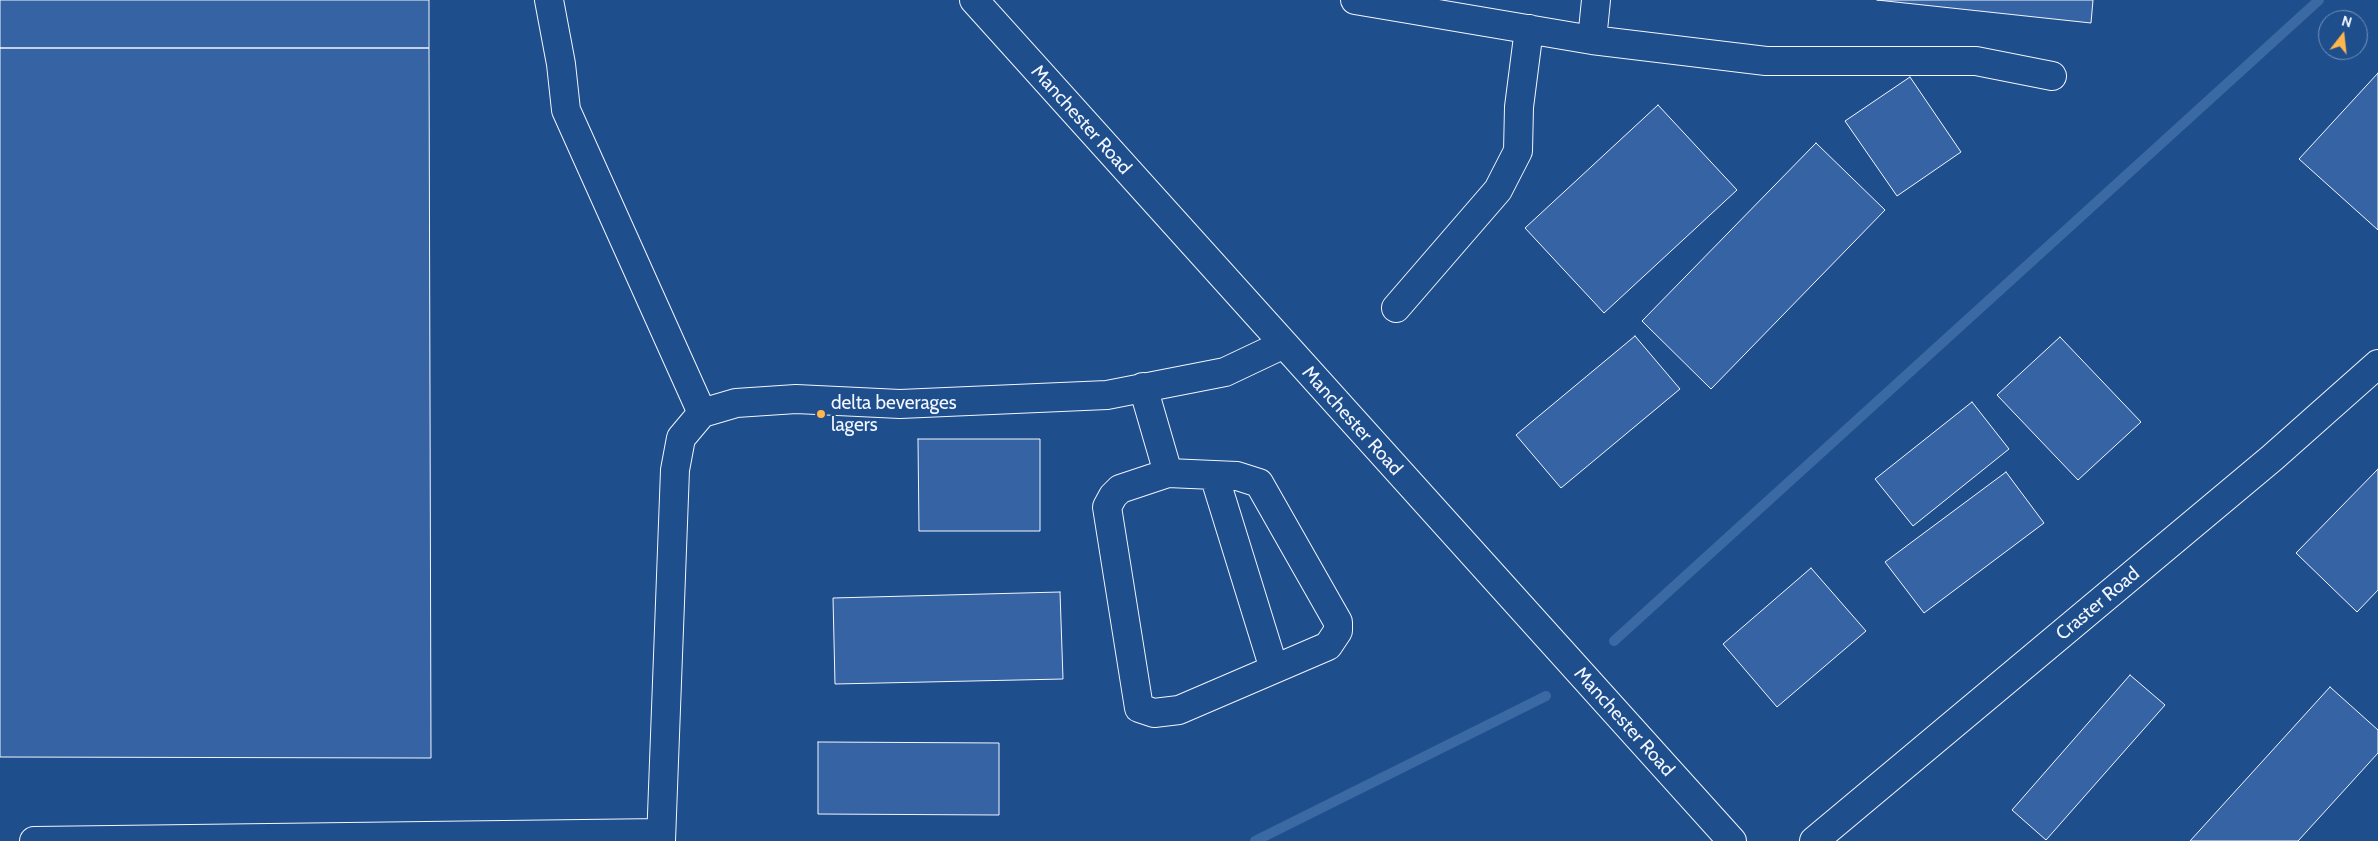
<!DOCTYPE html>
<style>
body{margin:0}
#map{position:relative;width:2378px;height:841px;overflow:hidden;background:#1f4e8c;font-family:Cabin,sans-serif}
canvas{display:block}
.north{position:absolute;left:2318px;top:10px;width:50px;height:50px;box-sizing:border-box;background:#1f4e8c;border:1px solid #7391ba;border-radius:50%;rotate:16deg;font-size:14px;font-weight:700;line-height:20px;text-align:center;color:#f2f6ff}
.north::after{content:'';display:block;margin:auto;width:18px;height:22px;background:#ffb74d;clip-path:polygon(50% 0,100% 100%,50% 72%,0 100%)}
</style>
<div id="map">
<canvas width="2378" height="841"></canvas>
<div class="north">N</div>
</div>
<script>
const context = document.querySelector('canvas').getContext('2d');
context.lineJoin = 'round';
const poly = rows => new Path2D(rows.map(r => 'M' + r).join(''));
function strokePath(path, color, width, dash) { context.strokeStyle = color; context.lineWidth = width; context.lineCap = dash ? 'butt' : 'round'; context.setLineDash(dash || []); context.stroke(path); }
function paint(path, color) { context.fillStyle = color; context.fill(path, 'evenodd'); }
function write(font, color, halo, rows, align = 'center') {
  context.font = font + ' Cabin,sans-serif'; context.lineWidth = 4; context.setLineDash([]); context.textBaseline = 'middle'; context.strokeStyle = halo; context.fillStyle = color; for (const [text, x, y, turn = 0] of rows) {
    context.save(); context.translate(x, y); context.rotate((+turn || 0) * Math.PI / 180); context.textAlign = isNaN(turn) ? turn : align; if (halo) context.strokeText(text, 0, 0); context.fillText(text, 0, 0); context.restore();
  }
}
strokePath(poly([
 [1614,641,2319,0],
 [1255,841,1546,696]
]), '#3b69a3', 10);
const building = poly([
 [0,0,429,0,429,48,0,48,0,0],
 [1877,0,2093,0,2091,23,1877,0],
 [0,48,429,48,431,758,0,757,0,48],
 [2378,73,2378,230,2299,159,2378,73],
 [1910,77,1961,152,1897,196,1845,121,1910,77],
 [1658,105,1737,190,1604,313,1525,228,1658,105],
 [1816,143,1885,210,1711,389,1642,321,1816,143],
 [1635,336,1680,389,1561,488,1516,435,1635,336],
 [2060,337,2141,422,2078,480,1997,395,2060,337],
 [1972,402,2009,449,1913,526,1875,479,1972,402],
 [918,439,1040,439,1040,531,919,531,918,439],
 [2378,469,2378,590,2357,612,2296,553,2378,469],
 [2006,472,2044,523,1924,613,1885,562,2006,472],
 [1811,568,1866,631,1777,707,1723,644,1811,568],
 [1060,592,1063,679,835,684,833,598,1060,592],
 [2130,675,2165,705,2046,840,2012,810,2130,675],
 [2330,687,2378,730,2378,753,2298,841,2190,841,2330,687],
 [818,742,999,743,999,815,818,814,818,742]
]);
paint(building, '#3563a3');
strokePath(building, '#f2f6ff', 1);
const minor = poly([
 [549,0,561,64,566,110,702,413],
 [974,0,1732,841],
 [1355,0,1592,40,1766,61,1976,61,2052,76],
 [1592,40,1596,0],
 [1396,308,1498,190,1518,151,1519,107,1529,29],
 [1143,387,1168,473],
 [1168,473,1237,476,1259,483,1338,622,1338,631,1328,646,1179,710,1154,713,1139,708,1107,507,1113,496,1120,489,1168,473],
 [1214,475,1274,669],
 [34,841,661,833],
 [661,841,675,470,681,438,702,413,736,403,796,399,900,404,1107,395,1225,372,1282,345],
 [1814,841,2272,458,2378,364]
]);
strokePath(minor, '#f2f6ff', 30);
strokePath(minor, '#1f4e8c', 28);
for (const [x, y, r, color] of [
 [821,414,5,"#ffb74d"]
]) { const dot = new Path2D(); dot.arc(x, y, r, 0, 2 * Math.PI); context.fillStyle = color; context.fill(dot); strokePath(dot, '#1f4e8c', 2); }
write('19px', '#f2f6ff', '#1f4e8c', [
 ["Manchester Road",1081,120,48],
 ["Manchester Road",1352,421,48],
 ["Craster Road",2098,604,-40],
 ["Manchester Road",1624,722,48]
]);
write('19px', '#f2f6ff', '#1f4e8c', [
 ["delta beverages",831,403],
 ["lagers",831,425]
], 'left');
</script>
